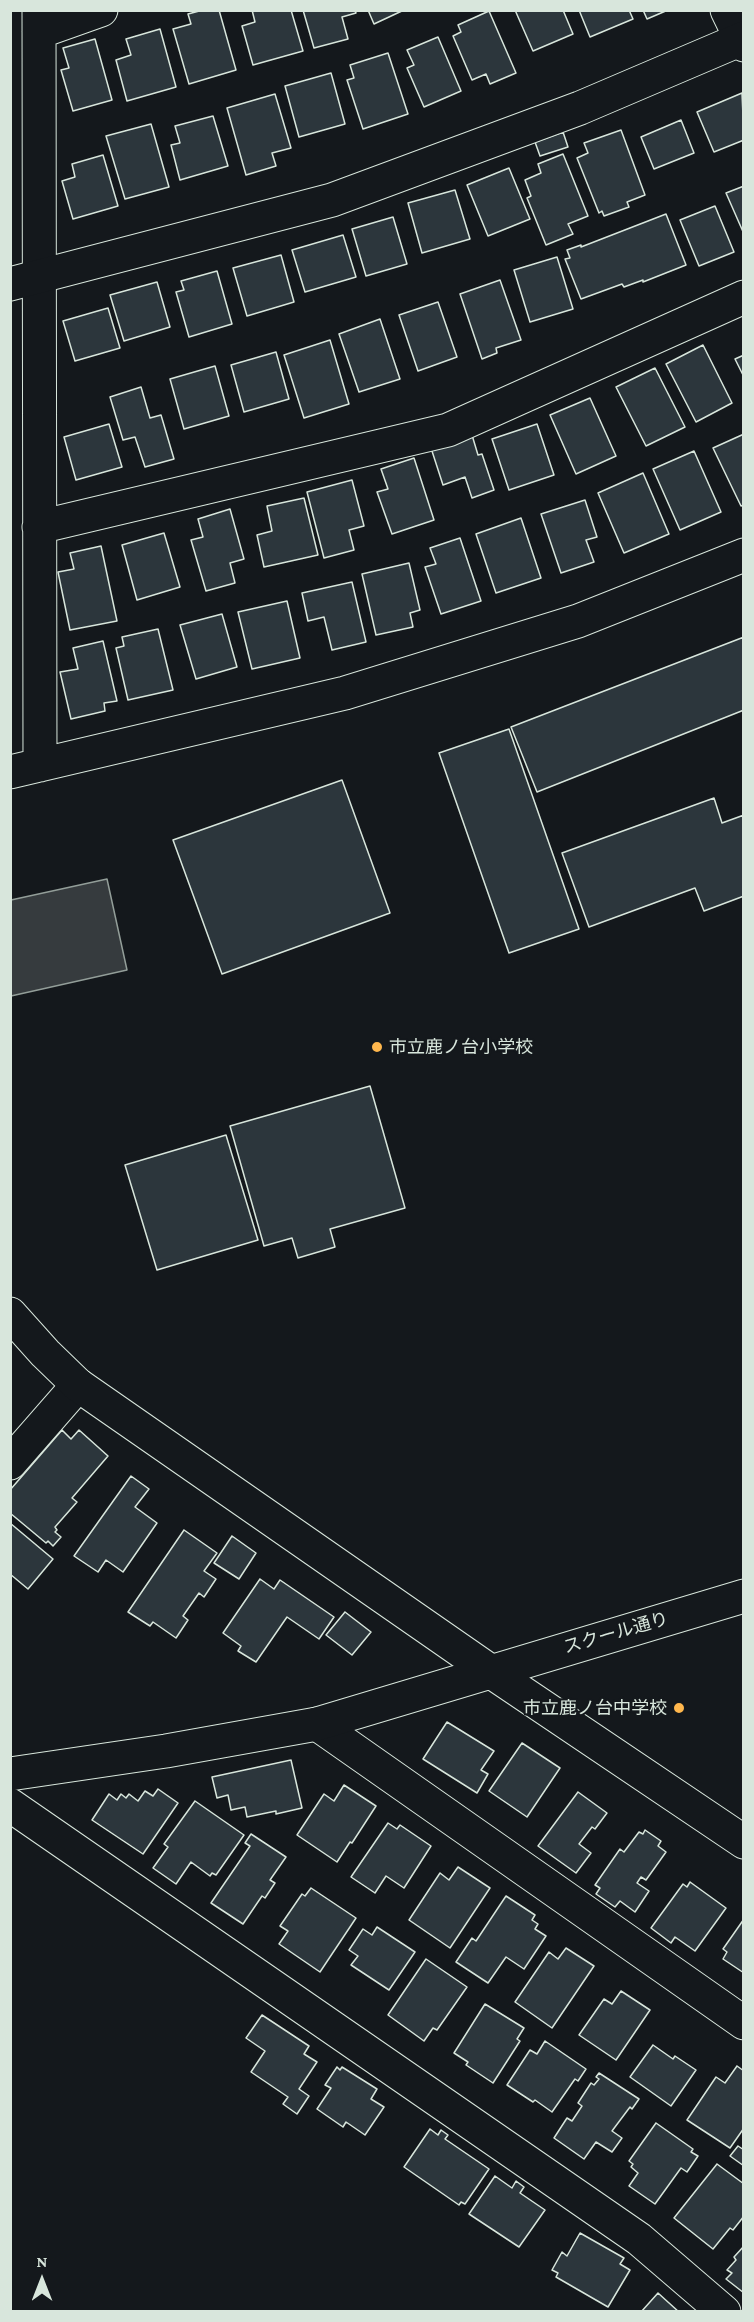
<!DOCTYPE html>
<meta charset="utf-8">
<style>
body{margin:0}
#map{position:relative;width:754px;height:2322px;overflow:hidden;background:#14181c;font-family:"Crimson Pro",serif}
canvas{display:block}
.frame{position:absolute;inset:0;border:12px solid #d8e6dc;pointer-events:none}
.north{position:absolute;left:12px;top:2250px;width:60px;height:60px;-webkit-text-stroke:4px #14181c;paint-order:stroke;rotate:0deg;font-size:16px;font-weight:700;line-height:24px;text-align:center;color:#d8e6dc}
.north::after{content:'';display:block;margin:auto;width:21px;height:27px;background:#d8e6dc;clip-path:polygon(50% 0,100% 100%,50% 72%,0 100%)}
</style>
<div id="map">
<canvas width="754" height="2322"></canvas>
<div class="frame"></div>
<div class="north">N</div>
</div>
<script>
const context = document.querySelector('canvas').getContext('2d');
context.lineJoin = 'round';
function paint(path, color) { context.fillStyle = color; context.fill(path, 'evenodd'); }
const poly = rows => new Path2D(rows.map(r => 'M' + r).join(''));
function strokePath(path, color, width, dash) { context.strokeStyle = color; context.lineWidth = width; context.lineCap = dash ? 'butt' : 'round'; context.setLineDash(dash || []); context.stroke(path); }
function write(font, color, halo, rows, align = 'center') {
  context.font = font + ' "Crimson Pro","Noto Sans JP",serif'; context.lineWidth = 4.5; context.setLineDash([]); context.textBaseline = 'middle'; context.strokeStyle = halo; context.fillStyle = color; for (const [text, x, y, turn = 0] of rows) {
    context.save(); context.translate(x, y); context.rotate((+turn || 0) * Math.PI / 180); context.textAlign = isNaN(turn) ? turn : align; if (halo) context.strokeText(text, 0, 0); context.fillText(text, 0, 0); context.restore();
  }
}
const water = poly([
 [107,879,127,970,11,996,11,900,107,879]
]);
paint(water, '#363b3e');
strokePath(water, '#939e99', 1.5);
const building = poly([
 [203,10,219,10,236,70,189,84,173,29,191,24,188,14,203,10],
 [252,10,291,10,303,51,253,65,242,26,255,22,252,10],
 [303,10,355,10,356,13,342,17,348,39,314,48,303,10],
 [368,10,404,10,374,24,368,10],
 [515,10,563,10,573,34,533,51,515,10],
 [579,10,629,10,633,19,590,37,579,10],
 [643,10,668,10,647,19,643,10],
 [489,11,516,73,490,84,486,74,472,80,453,36,461,32,458,25,489,11],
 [160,29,176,87,127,101,116,60,131,55,126,39,160,29],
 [438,37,461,91,424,107,407,68,414,65,407,50,438,37],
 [95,39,112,100,73,111,61,70,69,68,63,48,95,39],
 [388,53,408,114,363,129,347,80,354,78,350,65,388,53],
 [331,73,345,124,299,137,285,86,331,73],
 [742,93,744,140,714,152,697,112,742,93],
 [275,94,291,148,272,153,276,166,246,175,227,108,275,94],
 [213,116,228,166,180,180,171,145,180,143,175,126,213,116],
 [681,120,694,153,654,169,641,137,681,120],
 [151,124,169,187,125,199,106,136,151,124],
 [621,130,645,195,627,202,629,207,604,216,602,211,599,213,577,158,588,153,584,143,621,130],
 [563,132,568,147,540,156,535,142,563,132],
 [563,154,588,216,568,224,573,234,546,245,527,198,531,196,525,180,541,173,538,164,563,154],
 [103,155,118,206,73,219,62,181,75,177,72,164,103,155],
 [509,168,530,219,488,236,467,185,509,168],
 [744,186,744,234,726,193,744,186],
 [455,190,470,239,422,253,408,203,455,190],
 [715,206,734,252,699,266,680,220,715,206],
 [666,214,686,265,643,282,643,280,624,287,622,284,581,299,565,259,570,258,567,250,581,245,581,247,666,214],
 [393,217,407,264,366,276,352,229,393,217],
 [343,235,356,277,305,292,292,250,343,235],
 [281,255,294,302,247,316,233,268,281,255],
 [557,257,573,309,530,322,514,270,557,257],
 [217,271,232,324,189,337,176,292,184,290,181,281,217,271],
 [500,280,521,340,496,348,497,353,482,359,460,294,500,280],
 [157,282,170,327,124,341,110,295,157,282],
 [438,302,457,357,418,371,399,315,438,302],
 [108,308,120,348,75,361,63,321,108,308],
 [380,319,400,379,359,392,339,334,380,319],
 [330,340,349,404,304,418,284,355,330,340],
 [703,345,732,403,696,422,666,364,703,345],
 [276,352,289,399,244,412,231,365,276,352],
 [744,355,744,377,735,359,744,355],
 [215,366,229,416,184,429,170,379,215,366],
 [655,368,685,427,646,446,616,387,655,368],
 [141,387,150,418,161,415,174,459,145,467,135,437,123,440,110,397,141,387],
 [590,398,616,456,576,474,550,415,590,398],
 [109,424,122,467,76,480,64,437,109,424],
 [537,424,554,475,509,490,492,439,537,424],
 [744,434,744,505,741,506,713,448,744,434],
 [472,435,478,455,482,454,494,490,472,498,465,477,443,485,431,448,472,435],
 [694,451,721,512,680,530,653,469,694,451],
 [414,458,434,520,392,534,377,492,388,489,381,469,414,458],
 [643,473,669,534,624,553,598,493,643,473],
 [352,480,364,526,349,530,354,550,324,558,307,492,352,480],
 [304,498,318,555,264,567,257,535,272,531,267,506,304,498],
 [585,500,597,537,586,540,594,562,561,573,541,514,585,500],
 [230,509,244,559,230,563,235,583,206,591,191,540,203,537,198,519,230,509],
 [521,518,541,578,496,593,476,534,521,518],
 [164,533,180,587,137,600,122,545,164,533],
 [460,538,481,601,441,614,425,567,436,564,430,548,460,538],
 [101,546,117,621,70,630,58,572,74,569,70,553,101,546],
 [409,563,420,610,410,613,413,627,376,635,362,574,409,563],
 [352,582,366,642,332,650,324,617,308,621,302,593,352,582],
 [287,601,300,658,252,669,238,612,287,601],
 [222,614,237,667,196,679,180,625,222,614],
 [158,629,173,690,128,700,116,648,124,646,122,637,158,629],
 [744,637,744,710,537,792,511,727,744,637],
 [103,641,117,701,104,703,105,711,71,719,60,672,78,669,73,648,103,641],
 [509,729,579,929,509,953,439,753,509,729],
 [342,780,390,913,222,974,173,840,342,780],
 [714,798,722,823,744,815,744,896,704,911,695,888,589,927,562,853,714,798],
 [370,1086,405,1208,330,1229,335,1247,298,1258,292,1238,264,1246,230,1126,370,1086],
 [226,1135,258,1240,157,1270,125,1165,226,1135],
 [62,1430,71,1439,79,1430,108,1456,72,1498,77,1502,55,1527,57,1530,55,1532,61,1537,53,1546,48,1541,46,1543,10,1513,10,1490,62,1430],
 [131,1476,149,1489,135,1507,157,1523,123,1572,106,1560,98,1572,74,1556,131,1476],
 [10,1523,53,1559,28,1589,10,1574,10,1523],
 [184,1530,217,1553,204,1571,216,1579,204,1597,199,1593,183,1616,188,1620,176,1638,153,1622,150,1626,128,1612,184,1530],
 [232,1536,256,1553,239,1579,214,1563,232,1536],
 [260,1579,274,1589,280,1580,334,1617,319,1639,287,1617,256,1662,238,1651,241,1646,223,1633,260,1579],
 [345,1612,371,1632,352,1655,326,1635,345,1612],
 [447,1722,494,1751,481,1770,488,1774,477,1793,423,1759,447,1722],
 [522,1743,560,1768,527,1817,489,1791,522,1743],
 [291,1760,302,1808,276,1814,276,1811,247,1817,245,1807,231,1810,228,1795,217,1798,212,1777,291,1760],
 [344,1785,376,1806,352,1843,350,1842,337,1862,297,1835,324,1794,334,1801,344,1785],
 [158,1789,178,1803,143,1854,92,1820,109,1794,117,1800,121,1794,126,1798,129,1794,138,1801,145,1791,153,1796,158,1789],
 [578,1792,607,1813,595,1829,592,1827,579,1844,591,1853,576,1873,538,1846,578,1792],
 [195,1801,244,1835,216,1875,212,1873,210,1876,191,1862,176,1884,153,1868,168,1847,164,1844,195,1801],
 [388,1823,397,1829,400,1825,431,1846,404,1888,386,1876,375,1893,351,1877,388,1823],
 [645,1830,661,1841,658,1846,666,1852,646,1880,641,1877,637,1883,649,1891,635,1912,620,1901,615,1907,596,1894,600,1888,595,1885,620,1849,624,1852,639,1832,643,1834,645,1830],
 [251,1834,286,1857,270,1880,275,1883,265,1898,262,1896,243,1924,211,1903,250,1846,245,1843,251,1834],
 [458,1867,490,1888,450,1948,409,1920,440,1873,449,1880,458,1867],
 [690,1882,726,1908,695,1951,675,1937,671,1943,651,1928,683,1884,687,1887,690,1882],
 [311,1888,356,1918,320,1972,279,1944,288,1931,280,1926,302,1894,305,1896,311,1888],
 [506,1896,535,1915,532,1920,538,1924,535,1929,546,1936,524,1969,506,1957,488,1983,456,1962,472,1938,476,1941,506,1896],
 [744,1919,744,1973,723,1959,727,1952,723,1949,744,1919],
 [377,1927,415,1952,389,1990,351,1965,358,1956,349,1950,363,1929,372,1935,377,1927],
 [566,1948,594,1966,552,2028,515,2002,549,1952,558,1959,566,1948],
 [426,1959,467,1987,437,2030,433,2028,424,2041,388,2015,426,1959],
 [621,1991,650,2010,616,2060,579,2035,604,1999,612,2004,621,1991],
 [485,2004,524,2028,517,2039,520,2041,493,2083,466,2065,468,2062,454,2053,485,2004],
 [262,2015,309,2046,304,2054,317,2062,299,2089,309,2096,297,2114,283,2104,288,2097,251,2072,265,2051,246,2038,262,2015],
 [545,2041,586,2069,578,2081,575,2079,552,2112,535,2100,533,2102,507,2085,530,2050,537,2054,545,2041],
 [653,2045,673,2059,675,2056,696,2070,671,2106,630,2077,653,2045],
 [737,2066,744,2071,744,2128,730,2148,687,2120,716,2077,725,2083,737,2066],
 [337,2067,340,2070,342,2067,377,2089,371,2099,384,2107,365,2135,346,2122,343,2127,317,2109,331,2088,325,2085,337,2067],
 [599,2073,639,2099,632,2109,630,2107,612,2131,622,2138,612,2152,596,2142,584,2159,554,2138,567,2118,572,2121,582,2106,578,2103,591,2083,594,2085,599,2079,596,2077,599,2073],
 [656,2123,693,2149,691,2152,698,2156,687,2172,681,2168,655,2204,629,2186,638,2173,631,2167,633,2164,629,2161,656,2123],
 [430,2129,438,2135,441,2130,448,2135,445,2139,489,2169,465,2204,461,2202,459,2205,404,2167,430,2129],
 [738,2146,744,2150,744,2166,730,2156,738,2146],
 [717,2164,744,2184,744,2216,733,2230,730,2228,713,2249,674,2218,717,2164],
 [495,2176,512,2188,516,2181,524,2187,520,2193,545,2210,519,2247,469,2214,495,2176],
 [580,2233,624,2258,620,2264,630,2270,608,2307,556,2277,558,2273,552,2270,562,2252,567,2256,580,2233],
 [744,2246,744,2293,726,2279,732,2273,727,2270,736,2260,734,2257,744,2246],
 [658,2293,679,2312,641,2312,658,2293]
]);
paint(building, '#2c363c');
strokePath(building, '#d8e6dc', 1.5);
const street = poly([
 [39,10,40,765],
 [727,10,744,45],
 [39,32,101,10],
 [39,527,448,430,744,297],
 [10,772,345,693,578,621,744,555],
 [10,1463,78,1385],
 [317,1724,744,2023],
 [10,1805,639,2239,724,2312]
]);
const secondary = poly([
 [10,284,332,200,580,108,744,38],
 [10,1314,45,1353,78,1385,490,1671,744,1842],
 [10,1774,166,1751,317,1724,744,1596]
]);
strokePath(street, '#d8e6dc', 35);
strokePath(secondary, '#d8e6dc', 35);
strokePath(street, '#14181c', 33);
strokePath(secondary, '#14181c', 33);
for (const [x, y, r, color] of [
 [377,1047,6,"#ffb74d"],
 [679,1708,6,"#ffb74d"]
]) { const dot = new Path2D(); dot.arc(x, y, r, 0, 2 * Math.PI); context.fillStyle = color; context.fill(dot); strokePath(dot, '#14181c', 2); }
write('18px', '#d8e6dc', '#14181c', [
 ["市立鹿ノ台小学校",389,1047],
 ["市立鹿ノ台中学校",667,1708,"right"]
], 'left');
write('18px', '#d8e6dc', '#14181c', [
 ["スクール通り",616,1633,-16]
]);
</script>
